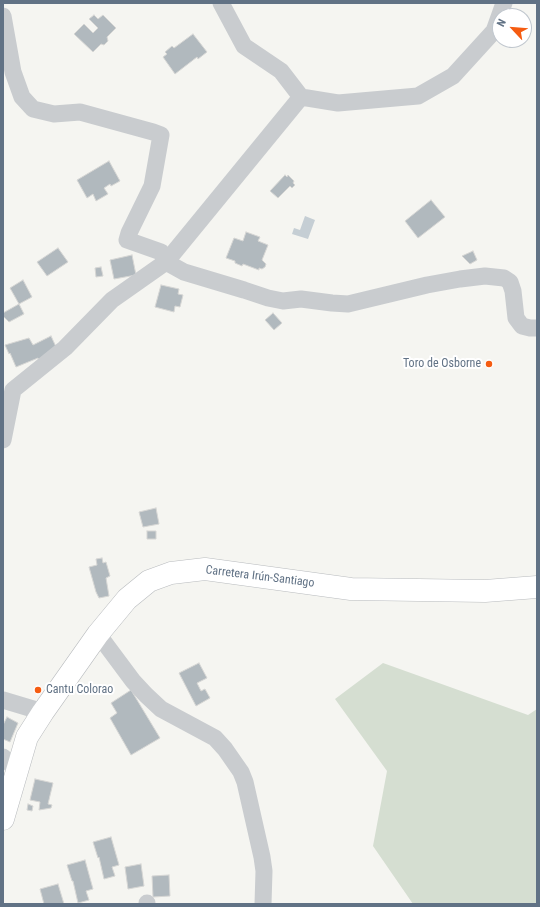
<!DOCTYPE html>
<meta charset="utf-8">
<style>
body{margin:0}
#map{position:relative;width:540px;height:907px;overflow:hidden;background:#f5f5f1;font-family:"Roboto Condensed",sans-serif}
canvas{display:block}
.frame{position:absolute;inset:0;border:4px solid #617285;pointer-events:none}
.north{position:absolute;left:492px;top:8px;width:40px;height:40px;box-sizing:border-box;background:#fff;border:1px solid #c0c7ce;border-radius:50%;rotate:296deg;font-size:11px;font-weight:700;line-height:16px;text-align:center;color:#617285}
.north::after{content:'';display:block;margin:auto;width:14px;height:18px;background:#f55c11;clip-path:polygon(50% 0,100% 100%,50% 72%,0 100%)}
</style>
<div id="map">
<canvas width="540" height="907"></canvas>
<div class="frame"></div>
<div class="north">N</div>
</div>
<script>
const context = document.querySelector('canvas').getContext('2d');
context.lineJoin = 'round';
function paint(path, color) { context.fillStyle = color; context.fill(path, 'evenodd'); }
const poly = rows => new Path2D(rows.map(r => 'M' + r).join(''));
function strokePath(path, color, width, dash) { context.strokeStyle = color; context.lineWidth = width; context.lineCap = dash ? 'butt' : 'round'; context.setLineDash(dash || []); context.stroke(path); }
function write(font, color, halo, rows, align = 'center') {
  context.font = font + ' "Roboto Condensed",sans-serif'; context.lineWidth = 4; context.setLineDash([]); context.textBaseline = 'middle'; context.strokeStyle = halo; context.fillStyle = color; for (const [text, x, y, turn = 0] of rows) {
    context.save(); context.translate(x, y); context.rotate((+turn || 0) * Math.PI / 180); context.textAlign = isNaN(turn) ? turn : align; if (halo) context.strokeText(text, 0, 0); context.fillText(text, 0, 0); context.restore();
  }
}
paint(poly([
 [383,663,528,715,537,709,537,904,413,904,373,846,387,771,335,699]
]), '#d5ded1');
paint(poly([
 [305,216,315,220,308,239,292,234,294,228,300,230]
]), '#c5ced4');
const building = poly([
 [94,15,98,19,103,15,116,28,107,37,108,41,104,45,101,44,93,52,74,34,84,24,93,33,98,28,89,19,94,15],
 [193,34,207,52,198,59,197,57,175,74,163,57,167,54,165,52,172,46,174,48,193,34],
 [109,161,120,181,111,186,110,184,104,188,108,194,96,201,93,194,87,198,77,180,109,161],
 [285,175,287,177,288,175,294,181,293,183,295,185,292,188,290,186,278,198,270,191,285,175],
 [431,200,445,217,418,238,405,221,431,200],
 [246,232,260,237,258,241,268,245,262,260,266,264,265,267,262,269,259,268,259,270,243,264,242,266,235,263,235,261,226,258,234,238,243,241,246,232],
 [58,248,68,262,47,276,37,262,58,248],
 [473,251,477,260,470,264,462,256,473,251],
 [132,255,136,275,114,279,110,260,132,255],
 [101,267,103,276,96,277,95,268,101,267],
 [23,280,32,297,19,304,10,288,23,280],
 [161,285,179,289,178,294,183,295,180,307,175,306,174,312,155,307,161,285],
 [19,304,24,314,9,322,3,316,3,313,19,304],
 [273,313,282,323,274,330,265,320,273,313],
 [51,336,57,349,39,360,38,358,16,367,10,353,9,354,5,345,29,338,33,345,51,336],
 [156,508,159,524,143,527,139,512,156,508],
 [147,531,156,531,156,539,147,539,147,531],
 [102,558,103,563,106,562,110,576,106,578,109,596,99,598,96,592,89,567,97,565,96,559,102,558],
 [199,663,207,678,197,683,201,691,205,689,210,698,196,706,179,673,199,663],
 [131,690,160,738,131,755,110,718,117,713,111,703,131,690],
 [7,717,18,723,10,742,3,739,3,725,7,717],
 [35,779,53,783,48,804,52,805,51,808,39,810,40,802,30,800,35,779],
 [28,804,33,806,32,811,27,810,28,804],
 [111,837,119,865,112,867,115,876,104,879,99,857,98,858,93,842,111,837],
 [85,860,93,889,86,891,89,900,78,903,73,881,72,881,67,865,85,860],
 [141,864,144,886,128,889,125,867,141,864],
 [169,875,170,896,153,897,152,876,169,875],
 [58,884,64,904,44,904,40,889,58,884]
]);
paint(building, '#b1b9be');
strokePath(building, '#d6d6d4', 1);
const highway = poly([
 [3,819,27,737,43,712,98,634,127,599,149,581,171,573,205,569,351,589,485,591,537,587]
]);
strokePath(highway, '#b8bbbe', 23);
strokePath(poly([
 [221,3,244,46,281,71,301,97],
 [3,16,13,72,22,97,33,109,54,114,80,112,153,132,161,135,152,186,129,233,127,240,161,252,166,262,184,272,244,290,268,298,283,301,301,299,332,303,348,304,427,285,460,279,485,276,504,278,510,282,513,291,516,318,522,326,530,328,537,328],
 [3,440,13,390,65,348,112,300,166,262,301,97,338,103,418,96,453,76,494,31,504,3],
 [98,634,133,681,146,695,161,709,215,738,225,749,241,772,245,782,262,857,264,871,263,904],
 [3,700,43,712],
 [3,757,17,770],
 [147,903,147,904]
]), '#c9cccf', 17);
strokePath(highway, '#fff', 22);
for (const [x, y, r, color] of [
 [489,364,4,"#f55c11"],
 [38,690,4,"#f55c11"]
]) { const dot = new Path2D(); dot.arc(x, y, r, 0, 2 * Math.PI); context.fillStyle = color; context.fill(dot); strokePath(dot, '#fff', 1.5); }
write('12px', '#617285', '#fff', [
 ["Toro de Osborne",481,364],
 ["Cantu Colorao",46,690,"left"]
], 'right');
write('12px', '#617285', '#fff', [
 ["Carretera Irún-Santiago",260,577,7]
]);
</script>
